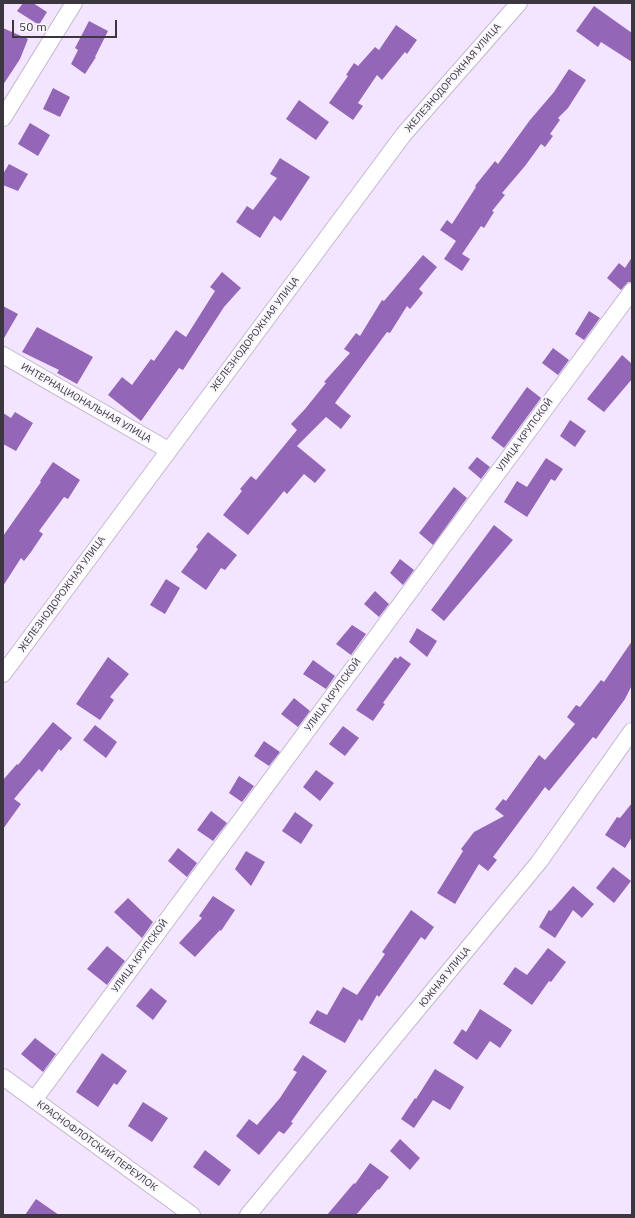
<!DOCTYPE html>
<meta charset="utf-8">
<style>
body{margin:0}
#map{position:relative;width:635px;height:1218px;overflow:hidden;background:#f3e5ff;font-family:"IBM Plex Sans",sans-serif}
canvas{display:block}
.frame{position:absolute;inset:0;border:4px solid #3b3640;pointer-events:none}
.scale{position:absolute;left:12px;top:20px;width:105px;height:18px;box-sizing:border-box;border:2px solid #3b3640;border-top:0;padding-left:5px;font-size:12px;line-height:14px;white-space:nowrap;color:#3b3640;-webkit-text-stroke:3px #faf7fc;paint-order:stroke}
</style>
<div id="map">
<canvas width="635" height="1218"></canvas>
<div class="frame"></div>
<div class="scale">50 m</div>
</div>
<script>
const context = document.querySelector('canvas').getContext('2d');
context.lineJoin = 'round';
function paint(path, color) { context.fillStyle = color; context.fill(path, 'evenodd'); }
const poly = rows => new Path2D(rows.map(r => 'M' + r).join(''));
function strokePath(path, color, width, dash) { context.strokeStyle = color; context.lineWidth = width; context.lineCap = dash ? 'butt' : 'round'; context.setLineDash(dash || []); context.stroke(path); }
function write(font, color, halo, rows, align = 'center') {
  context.font = font + ' "IBM Plex Sans",sans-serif'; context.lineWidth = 4; context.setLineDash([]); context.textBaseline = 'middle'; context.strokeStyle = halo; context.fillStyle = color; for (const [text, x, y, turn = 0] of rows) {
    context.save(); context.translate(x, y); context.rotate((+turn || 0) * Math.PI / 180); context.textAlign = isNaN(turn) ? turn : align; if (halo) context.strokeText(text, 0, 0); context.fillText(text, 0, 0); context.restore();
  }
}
paint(poly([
 [23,3,33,3,47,12,39,25,17,11],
 [594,6,632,33,632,62,601,42,598,47,576,31],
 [89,21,108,31,95,57,96,57,85,74,71,64,78,50,75,48],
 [396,25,417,40,407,54,405,52,382,80,377,75,358,103,363,106,353,120,329,103,348,76,346,75,354,63,358,66,375,47,379,50],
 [3,28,28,39,20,59,3,85],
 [569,69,586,80,568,108,558,118,560,120,550,134,553,136,545,147,541,144,525,166,502,193,505,195,492,211,494,212,484,228,481,226,462,254,470,259,462,271,444,259,456,241,440,230,447,220,452,224,476,187,475,186,495,161,498,164,530,120,554,92],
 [53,88,70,97,60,117,43,109],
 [299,100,329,122,316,140,286,119],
 [30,123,50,135,38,156,18,144],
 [280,158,310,177,281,221,274,216,260,238,236,222,247,206,253,210,277,178,270,174],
 [9,164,28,174,18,191,3,185,3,174],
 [423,255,437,267,419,289,423,293,410,309,407,306,390,333,387,332,335,403,351,416,341,429,326,417,297,446,326,470,315,483,304,474,287,494,284,491,248,535,223,515,242,491,240,489,251,476,256,480,297,430,291,424,305,409,326,383,324,382,350,353,344,349,356,333,360,336,382,300,384,301],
 [632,257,632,282,628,282,621,290,607,278,619,263,625,268],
 [222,272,241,288,224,307,183,370,179,368,141,421,108,395,122,377,132,385,151,359,154,361,176,330,186,337,215,291,210,287],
 [3,306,18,314,3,340],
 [589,311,600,318,584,340,575,334],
 [37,327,93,357,77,384,57,373,59,370,22,352],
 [553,348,569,360,558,375,542,363],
 [622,355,632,364,632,379,604,412,587,399],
 [527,387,541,398,504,448,491,438],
 [15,412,33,423,16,451,3,444,3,413,11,418],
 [570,420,586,431,575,447,560,436],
 [477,457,490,467,481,479,468,468],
 [546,458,563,469,555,481,551,479,527,517,504,502,517,481,527,487],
 [53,462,80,480,68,499,64,497,39,531,43,534,31,552,24,561,21,558,3,586,3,536,41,482,40,481],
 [454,487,467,498,433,545,419,533],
 [494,525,513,540,444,621,431,610],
 [208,532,237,555,225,570,221,568,206,590,181,572,198,549,196,547],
 [400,559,414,570,403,585,390,573],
 [166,579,180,588,165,614,150,605],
 [375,591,389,604,379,617,364,604],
 [352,625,366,634,351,655,336,644],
 [417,628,437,641,427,657,409,642],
 [632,641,632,685,625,699,596,739,593,737,549,791,545,787,493,857,497,860,488,871,479,864,455,904,437,893,463,851,461,849,474,832,504,816,495,809,503,799,506,801,539,755,545,760,575,724,567,717,576,705,580,707,601,680,604,682],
 [400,656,411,664,383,703,385,704,373,721,356,710,395,657,398,659],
 [108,657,129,674,110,697,114,700,100,720,76,704],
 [313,660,335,676,326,689,303,674],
 [294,698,310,711,298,727,281,714],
 [53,722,72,738,61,751,59,749,42,772,39,769,14,799,21,804,3,829,3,780,17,764,18,765],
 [95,725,117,742,106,758,83,740],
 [343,726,359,738,345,756,329,744],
 [264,741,280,752,269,766,254,756],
 [316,770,334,783,320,801,303,787],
 [239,776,254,786,242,802,229,793],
 [632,803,632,837,625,848,605,835,617,817,620,818],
 [211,811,227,823,213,841,197,830],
 [295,812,313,825,301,844,282,831],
 [178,848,197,863,187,877,168,861],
 [246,851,265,862,251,886,235,869],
 [613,867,631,881,614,903,596,888],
 [573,886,594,904,582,918,573,910,555,938,539,927,549,910,551,911],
 [213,896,235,910,221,931,220,930,195,957,179,943,202,918,199,916],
 [128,898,153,922,142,938,114,912],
 [411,910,434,927,425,940,421,937,379,997,377,995,362,1021,359,1019,345,1043,309,1023,317,1010,327,1015,343,987,357,995,385,954,382,952],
 [107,946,125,961,107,985,87,969],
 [548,948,566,962,551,982,549,981,532,1005,503,984,515,967,527,975],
 [151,988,167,1001,153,1020,136,1006],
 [480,1009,512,1030,500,1048,490,1041,477,1060,453,1043,462,1029,466,1032],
 [35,1038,56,1054,43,1072,21,1054],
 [102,1053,127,1071,117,1085,114,1083,98,1107,76,1092],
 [303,1055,327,1071,291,1122,293,1123,284,1134,279,1131,259,1155,236,1136,249,1119,257,1125,280,1098,297,1072,293,1070],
 [435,1069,464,1087,450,1110,433,1100,414,1128,401,1119,415,1098,416,1099],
 [143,1102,168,1118,152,1142,128,1126],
 [400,1139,420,1158,410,1170,390,1151],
 [205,1150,231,1170,219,1186,193,1167],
 [370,1163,389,1177,379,1190,378,1189,356,1215,327,1215,354,1183,355,1184],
 [36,1199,59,1215,25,1215]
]), '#9466b7');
const minor = poly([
 [3,118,74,3],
 [3,355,168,450],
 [3,674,404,134,519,3],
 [3,1077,192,1215],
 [34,1100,632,291],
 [248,1215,539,862,632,731]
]);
strokePath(minor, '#c3b6cf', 18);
strokePath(minor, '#fff', 16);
write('10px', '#3b3640', '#faf7fc', [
 ["ЖЕЛЕЗНОДОРОЖНАЯ УЛИЦА",453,78,-49],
 ["ЖЕЛЕЗНОДОРОЖНАЯ УЛИЦА",255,334,-53],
 ["ИНТЕРНАЦИОНАЛЬНАЯ УЛИЦА",86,403,30],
 ["УЛИЦА КРУПСКОЙ",525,435,-54],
 ["ЖЕЛЕЗНОДОРОЖНАЯ УЛИЦА",62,594,-54],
 ["УЛИЦА КРУПСКОЙ",333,695,-54],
 ["УЛИЦА КРУПСКОЙ",140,956,-54],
 ["ЮЖНАЯ УЛИЦА",445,977,-51],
 ["КРАСНОФЛОТСКИЙ ПЕРЕУЛОК",97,1146,36]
]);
</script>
